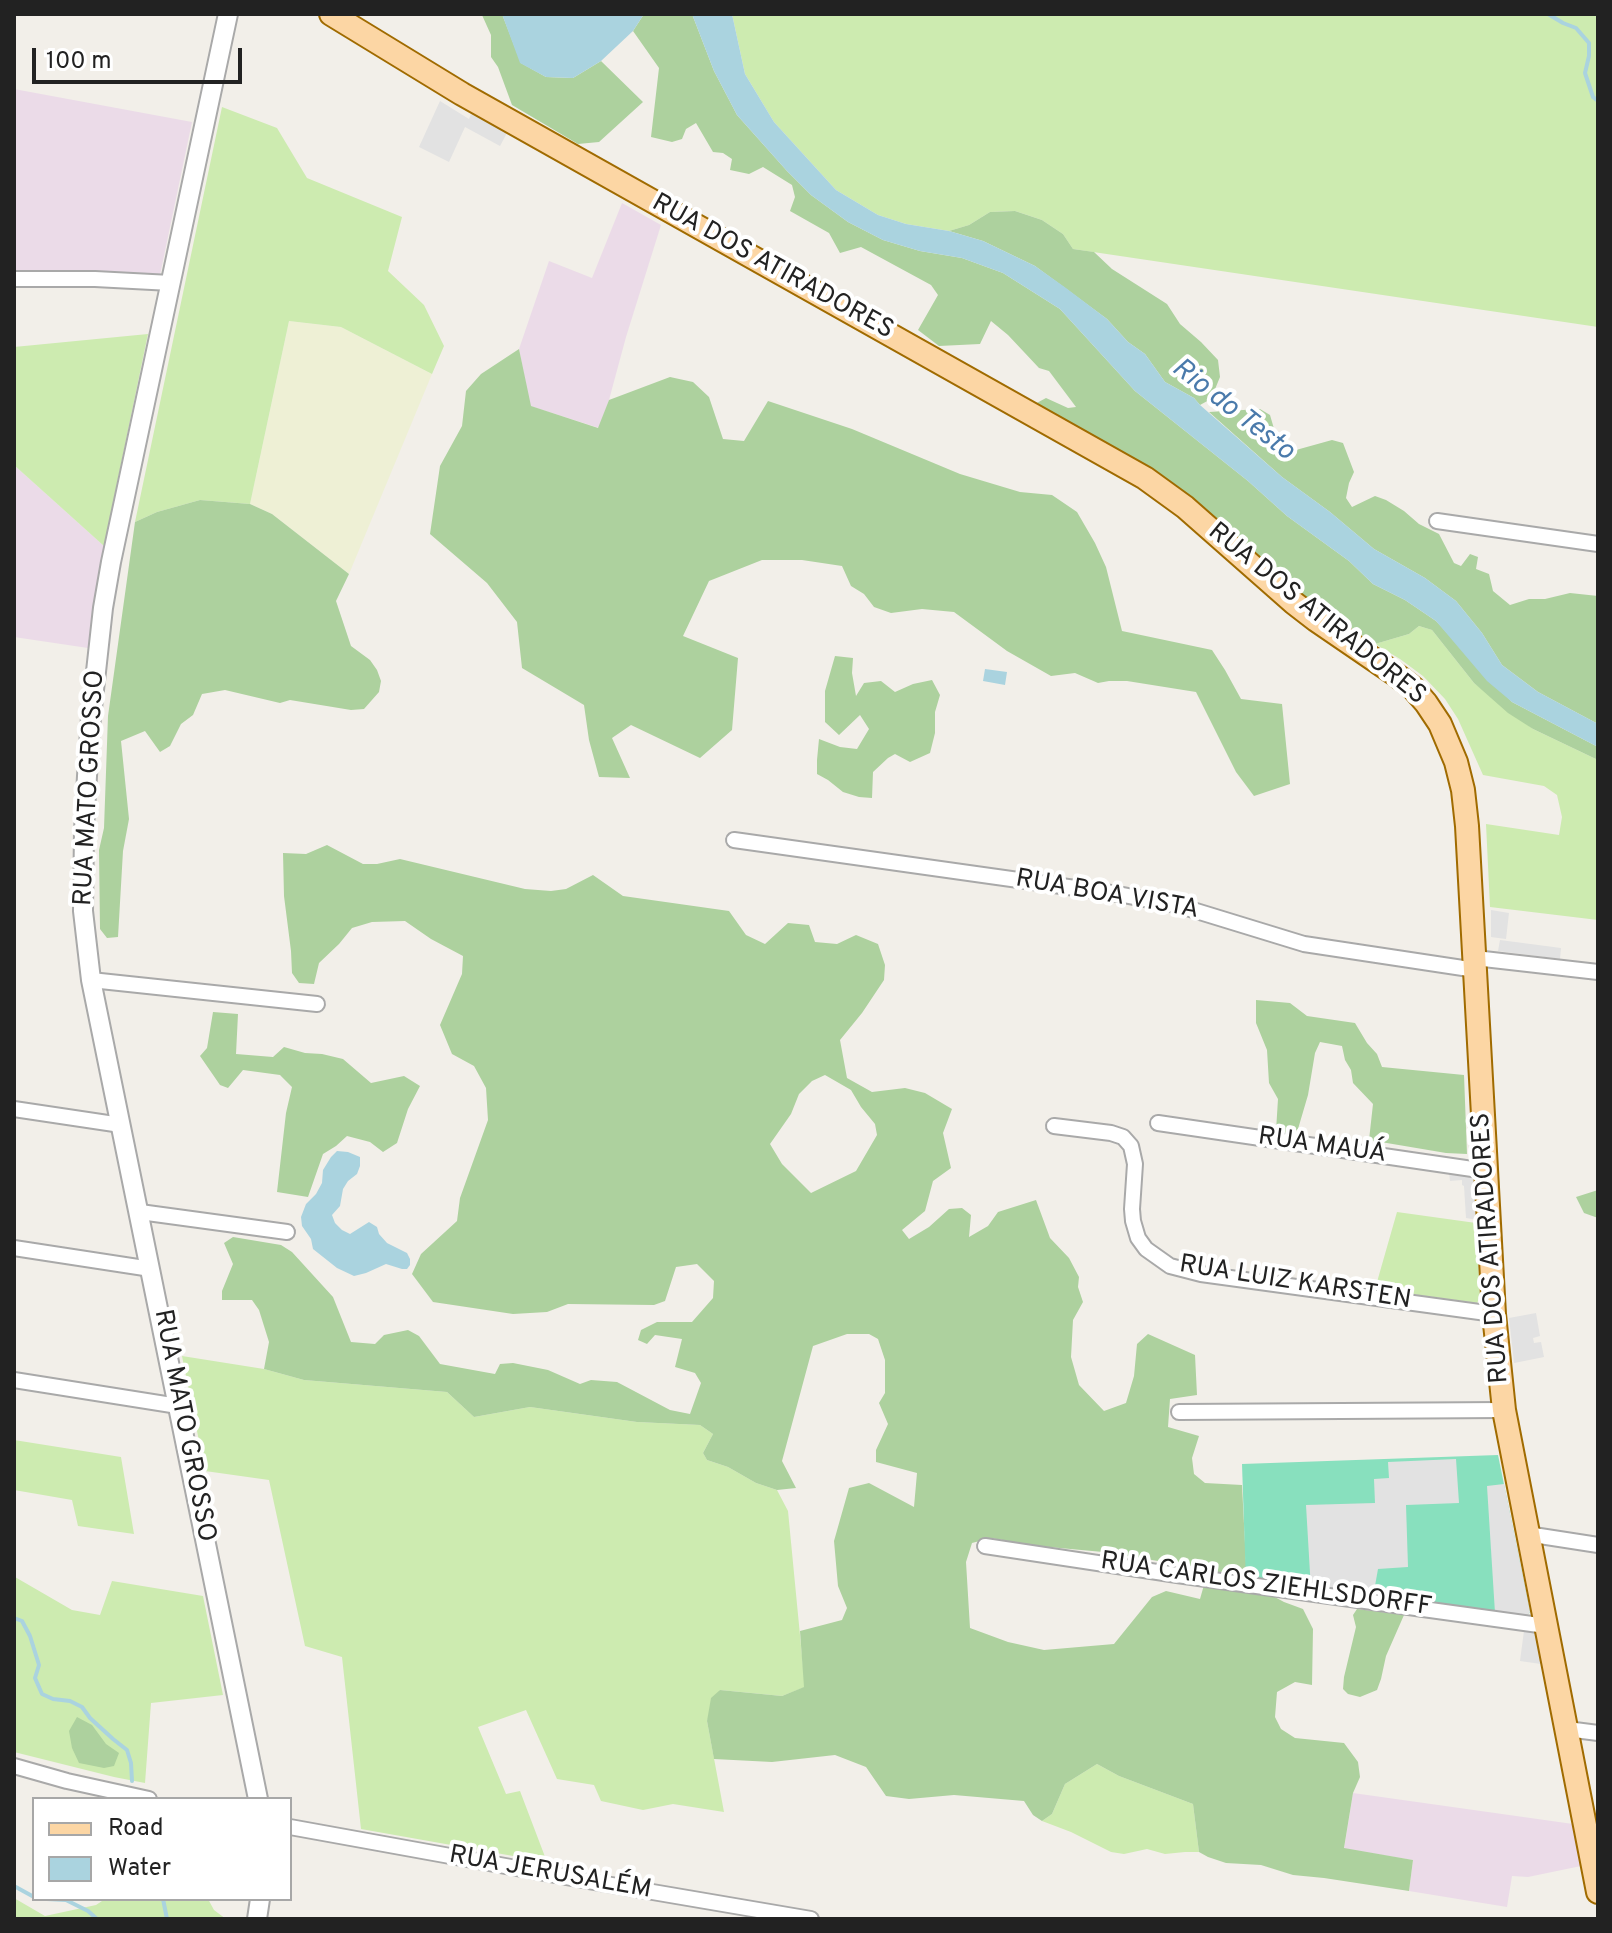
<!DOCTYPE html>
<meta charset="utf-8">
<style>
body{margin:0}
#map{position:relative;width:1612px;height:1933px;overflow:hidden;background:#f2efe9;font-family:Overpass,sans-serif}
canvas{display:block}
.frame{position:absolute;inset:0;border:16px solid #222;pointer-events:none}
.legend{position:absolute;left:32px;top:1797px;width:260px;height:104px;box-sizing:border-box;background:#fff;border:2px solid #a7a7a7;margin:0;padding:10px 14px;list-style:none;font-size:24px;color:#222}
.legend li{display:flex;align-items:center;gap:16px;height:40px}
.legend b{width:40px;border:2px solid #a7a7a7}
.scale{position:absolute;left:32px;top:48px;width:210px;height:36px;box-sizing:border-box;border:4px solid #222;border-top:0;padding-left:10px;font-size:24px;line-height:28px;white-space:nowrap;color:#222;-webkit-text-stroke:6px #fff;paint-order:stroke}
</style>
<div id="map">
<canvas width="1612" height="1933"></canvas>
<div class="frame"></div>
<ul class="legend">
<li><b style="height:10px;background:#fcd6a4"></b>Road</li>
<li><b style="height:22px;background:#aad3df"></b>Water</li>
</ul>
<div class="scale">100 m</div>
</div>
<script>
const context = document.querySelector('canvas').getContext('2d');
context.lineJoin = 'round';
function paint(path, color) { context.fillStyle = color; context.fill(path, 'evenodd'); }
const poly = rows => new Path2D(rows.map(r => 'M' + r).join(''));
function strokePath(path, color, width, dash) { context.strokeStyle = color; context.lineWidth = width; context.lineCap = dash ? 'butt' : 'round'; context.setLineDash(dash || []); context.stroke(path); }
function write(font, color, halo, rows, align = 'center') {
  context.font = font + ' Overpass,sans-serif'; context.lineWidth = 8; context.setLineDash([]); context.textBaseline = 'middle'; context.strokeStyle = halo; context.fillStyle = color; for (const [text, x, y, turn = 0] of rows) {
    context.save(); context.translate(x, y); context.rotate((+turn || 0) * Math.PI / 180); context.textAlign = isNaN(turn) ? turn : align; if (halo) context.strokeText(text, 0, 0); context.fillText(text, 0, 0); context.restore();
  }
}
paint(poly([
 [14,89,192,122,160,275,14,273],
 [622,203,661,225,626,337,609,400,599,428,530,406,519,349,549,261,592,278],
 [14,465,104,546,88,648,14,637],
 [1353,1793,1573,1824,1581,1866,1528,1877,1512,1876,1507,1907,1409,1891,1413,1860,1344,1849]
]), '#ebdbe8');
paint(poly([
 [289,321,341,327,432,374,349,574,272,514,250,504]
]), '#eef0d5');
paint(poly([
 [732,14,1598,14,1598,327,1073,249,1063,234,1042,220,1015,211,990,212,969,225,949,231,906,224,878,215,836,190,774,122,745,74],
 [222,107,277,128,307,178,402,217,388,271,424,305,444,346,432,374,341,327,289,321,250,504,200,500,157,512,135,522],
 [148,334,104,546,14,465,14,347],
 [1419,626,1432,630,1474,683,1533,729,1598,760,1598,920,1490,907,1486,824,1559,835,1562,817,1557,795,1544,786,1483,775,1458,719,1445,699,1423,676,1400,659,1375,644,1409,634],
 [1397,1212,1476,1223,1480,1297,1477,1303,1375,1289],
 [182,1356,264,1369,304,1380,447,1392,474,1417,530,1407,637,1422,700,1425,713,1434,703,1453,707,1460,728,1467,756,1483,777,1490,788,1511,805,1687,782,1696,720,1690,707,1721,724,1812,673,1804,643,1810,601,1801,594,1785,557,1779,526,1710,478,1727,506,1794,520,1791,547,1862,361,1829,342,1657,305,1646,269,1480,205,1471],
 [14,1440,121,1457,134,1534,78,1526,72,1500,14,1490],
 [14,1575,15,1577,72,1610,100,1615,112,1581,203,1596,223,1695,151,1703,145,1783,114,1777,14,1752],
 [1097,1764,1119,1776,1193,1804,1199,1852,1185,1852,1165,1854,1147,1849,1124,1854,1111,1852,1071,1832,1042,1821,1052,1814,1065,1784],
 [14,1898,45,1916,96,1905,105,1899,208,1899,214,1910,226,1919,14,1919]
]), '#cdebb0');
paint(poly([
 [478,14,502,14,521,63,546,77,573,78,601,61,643,102,599,142,578,144,512,105,498,67,491,57,491,35,482,15],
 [644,14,692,14,714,71,737,115,787,171,811,195,848,222,883,240,920,251,962,258,1003,273,1060,309,1135,391,1248,481,1287,516,1349,561,1373,584,1405,600,1436,621,1512,702,1598,747,1598,760,1533,729,1508,713,1474,683,1432,630,1419,626,1409,634,1375,644,1306,598,1180,491,1033,405,1046,398,1068,408,1076,407,1049,371,1039,368,1008,335,991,321,980,344,939,346,918,330,938,295,931,285,861,247,840,253,829,233,790,211,795,197,792,185,763,167,749,174,730,170,732,159,723,153,713,152,696,123,686,129,682,139,672,142,651,137,659,68,633,31],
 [1015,211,1042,220,1063,234,1073,249,1094,252,1112,269,1167,304,1180,324,1201,342,1218,360,1220,377,1211,399,1200,405,1194,398,1165,382,1145,354,1128,342,1107,319,1035,266,983,241,949,231,969,225,990,212],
 [519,349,531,406,598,428,609,400,670,377,693,382,709,397,723,439,744,441,768,401,852,429,960,474,1020,492,1052,495,1077,512,1095,543,1106,567,1122,631,1212,650,1225,670,1241,699,1282,704,1290,784,1254,796,1236,772,1196,692,1127,681,1109,681,1098,683,1075,673,1051,676,1007,651,954,612,922,609,891,613,874,607,864,594,851,586,842,566,802,560,762,560,709,581,683,636,738,658,732,730,700,758,631,725,612,738,630,778,599,777,589,740,584,705,522,668,517,622,487,583,430,534,440,466,462,426,466,391,481,374],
 [1260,409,1270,415,1277,439,1296,450,1332,440,1343,443,1354,472,1349,483,1346,498,1352,507,1375,496,1386,500,1404,511,1419,524,1439,534,1454,563,1461,566,1470,554,1478,557,1476,569,1489,574,1493,591,1510,605,1529,599,1545,599,1570,593,1598,596,1598,724,1538,692,1502,665,1482,633,1456,601,1425,578,1374,549,1330,512,1282,477,1209,412],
 [200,500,250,504,272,514,349,574,336,601,351,646,370,660,377,670,381,681,379,692,364,709,351,710,290,700,280,703,225,690,202,694,193,715,181,724,170,746,160,752,145,731,121,741,129,819,123,851,118,937,107,938,100,929,99,850,104,828,108,716,135,522,157,512],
 [835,656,853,658,852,673,856,696,864,683,881,681,895,692,913,684,932,680,940,695,935,712,935,733,930,753,910,762,895,754,888,758,873,772,872,798,859,797,843,792,828,780,817,774,817,760,819,739,840,747,857,749,869,729,860,715,839,735,825,722,825,691],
 [327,845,363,864,377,864,400,859,525,889,551,891,566,889,593,875,623,896,729,911,746,935,765,944,788,923,809,925,815,942,837,944,856,935,878,944,885,965,884,980,862,1013,840,1040,847,1078,872,1092,905,1088,925,1093,952,1109,943,1133,951,1168,933,1181,925,1211,902,1230,909,1239,929,1227,949,1209,962,1208,971,1215,969,1237,988,1226,998,1212,1036,1200,1050,1238,1069,1258,1079,1277,1078,1287,1083,1302,1073,1320,1071,1357,1079,1385,1104,1411,1126,1403,1134,1376,1137,1344,1148,1334,1195,1355,1197,1395,1170,1399,1168,1427,1199,1436,1192,1458,1194,1474,1205,1483,1242,1485,1247,1582,1284,1602,1303,1609,1313,1629,1312,1685,1295,1682,1277,1692,1275,1717,1281,1729,1295,1738,1344,1743,1358,1762,1360,1777,1353,1793,1344,1848,1413,1860,1409,1891,1324,1878,1293,1875,1261,1865,1226,1863,1208,1857,1199,1852,1193,1804,1119,1776,1097,1764,1065,1784,1052,1814,1042,1821,1033,1815,1024,1801,954,1795,909,1799,886,1796,866,1767,835,1755,772,1762,714,1759,707,1721,711,1698,720,1690,782,1696,804,1687,800,1631,842,1620,847,1608,838,1586,834,1541,849,1488,869,1483,914,1507,917,1473,876,1462,876,1450,888,1424,879,1403,885,1393,885,1360,878,1339,869,1334,847,1334,813,1346,782,1461,796,1488,777,1490,756,1483,728,1467,707,1460,703,1453,713,1434,700,1425,637,1422,530,1407,474,1417,447,1392,304,1380,264,1369,269,1342,259,1310,252,1300,222,1300,222,1291,233,1264,224,1243,233,1237,281,1245,292,1252,333,1297,351,1342,375,1344,384,1335,408,1330,419,1336,440,1364,495,1374,500,1364,513,1363,548,1370,580,1384,591,1380,617,1382,670,1410,690,1414,701,1383,695,1373,675,1367,682,1339,655,1335,647,1344,638,1340,641,1330,657,1322,692,1322,713,1298,714,1281,697,1264,676,1267,665,1301,654,1305,568,1304,547,1312,513,1314,433,1302,412,1274,421,1254,457,1221,460,1198,488,1120,486,1088,474,1066,452,1054,440,1025,462,974,463,956,431,939,405,921,372,922,352,928,339,944,319,963,314,984,299,983,292,973,291,951,284,896,283,853,306,854],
 [825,1075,851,1090,861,1107,875,1124,877,1135,856,1171,811,1193,782,1164,770,1144,791,1114,799,1094,812,1081],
 [991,1538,1038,1546,1103,1552,1195,1567,1208,1571,1200,1599,1166,1591,1152,1597,1114,1644,1044,1650,1008,1642,970,1628,966,1562,972,1543],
 [1256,1000,1290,1003,1307,1016,1355,1023,1367,1043,1377,1054,1382,1067,1464,1075,1467,1154,1446,1153,1369,1140,1373,1104,1353,1083,1351,1070,1345,1060,1342,1046,1320,1042,1315,1053,1308,1095,1298,1129,1292,1134,1276,1131,1278,1099,1269,1083,1267,1050,1256,1023],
 [213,1012,238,1014,236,1054,273,1057,284,1047,305,1053,322,1054,343,1059,371,1083,404,1076,420,1086,408,1109,397,1143,383,1152,370,1142,347,1136,336,1146,323,1154,308,1197,277,1192,286,1113,292,1087,280,1075,243,1070,228,1088,220,1085,200,1056,207,1048],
 [1598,1190,1598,1218,1584,1213,1576,1197],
 [1357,1609,1404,1615,1386,1656,1381,1679,1377,1690,1360,1697,1348,1694,1343,1689,1344,1677,1356,1627,1353,1615],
 [77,1717,92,1725,106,1744,119,1753,114,1766,104,1768,79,1763,72,1748,69,1731]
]), '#add19e');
paint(poly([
 [1498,1455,1530,1612,1526,1617,1246,1583,1242,1464]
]), '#88e0be');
paint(poly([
 [440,101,469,119,471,114,507,133,500,146,465,127,449,162,419,147],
 [1491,910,1509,913,1506,939,1491,937],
 [1500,940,1561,948,1560,959,1498,951],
 [1449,1172,1476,1176,1478,1220,1466,1218,1464,1186,1462,1185,1462,1180,1450,1181],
 [1536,1313,1540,1336,1533,1338,1534,1343,1541,1342,1544,1357,1514,1363,1509,1318],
 [1456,1459,1459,1503,1406,1505,1408,1567,1378,1569,1373,1597,1311,1590,1306,1505,1375,1503,1374,1479,1389,1478,1388,1462],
 [1504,1484,1530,1612,1526,1617,1495,1613,1487,1486],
 [1524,1631,1535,1633,1541,1664,1520,1661]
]), '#e2e2e2');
paint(poly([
 [502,14,644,14,633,31,601,61,573,78,546,77,520,63],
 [692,14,732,14,745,74,774,122,836,190,878,215,906,224,949,231,983,241,1035,266,1066,288,1107,319,1128,342,1145,354,1165,382,1194,398,1200,405,1282,477,1330,512,1374,549,1425,578,1456,601,1482,633,1502,665,1538,692,1598,724,1598,747,1512,702,1487,681,1436,621,1405,600,1373,584,1349,561,1287,516,1248,481,1135,391,1060,309,1003,273,962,258,920,251,883,240,848,222,811,195,787,171,737,115,714,71],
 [985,669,1007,672,1005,685,983,681],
 [337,1151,348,1152,360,1157,360,1166,357,1174,348,1181,343,1189,340,1206,332,1215,335,1223,342,1230,350,1234,369,1222,377,1227,379,1234,387,1243,407,1253,410,1259,410,1265,407,1269,402,1269,386,1264,366,1273,354,1276,337,1268,313,1249,311,1239,302,1226,301,1217,306,1204,316,1194,322,1183,323,1170,331,1157]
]), '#aad3df');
strokePath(poly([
 [1548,14,1563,23,1576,28,1589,43,1589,56,1585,73,1593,97,1598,101],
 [14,1618,22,1621,30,1636,39,1665,35,1678,42,1694,53,1699,70,1701,82,1707,90,1718,113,1739,127,1750,131,1763,132,1781],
 [14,1886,34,1897],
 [47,1899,66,1900,88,1911,97,1919],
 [163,1899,167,1919]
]), '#aad3df', 4);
const minor = poly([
 [14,279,95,279,171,283],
 [1437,521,1598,544],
 [734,840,1118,894,1180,906,1304,944,1476,970],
 [1475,958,1598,972],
 [91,980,317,1004],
 [14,1109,121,1125],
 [1158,1123,1486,1171],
 [1054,1126,1111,1133,1123,1137,1131,1146,1135,1164,1132,1209,1133,1221,1138,1238,1146,1249,1170,1266,1201,1274,1494,1314],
 [140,1212,287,1232],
 [14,1248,151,1269],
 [14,1380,178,1406],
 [1179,1412,1504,1410],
 [1527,1534,1598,1545],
 [985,1546,1177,1575,1546,1626],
 [1567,1729,1598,1733],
 [14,1766,67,1781,149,1799],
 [290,1827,588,1881,811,1919]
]);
const tertiary = poly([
 [228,14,111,562,103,608,91,717,87,776,84,830,83,911,91,980,258,1799],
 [257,1919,260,1899]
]);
const primary = poly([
 [331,14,462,94,1145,478,1185,507,1294,603,1316,620,1395,674,1413,688,1426,703,1440,724,1456,762,1463,790,1467,826,1494,1314,1504,1410,1598,1892]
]);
strokePath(minor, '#a9a9a9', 18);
strokePath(tertiary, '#a9a9a9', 22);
strokePath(primary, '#a06b00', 26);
strokePath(minor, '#fff', 14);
strokePath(tertiary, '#fff', 18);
strokePath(primary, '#fcd6a4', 22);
write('26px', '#222', '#fff', [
 ["RUA DOS ATIRADORES",772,268,29],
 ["RUA DOS ATIRADORES",1316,615,39],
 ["RUA MATO GROSSO",91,788,-87],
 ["RUA BOA VISTA",1107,896,10],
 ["RUA MAUÁ",1322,1147,8],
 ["RUA DOS ATIRADORES",1492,1248,-94],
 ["RUA LUIZ KARSTEN",1295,1284,9],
 ["RUA MATO GROSSO",183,1426,79],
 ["RUA CARLOS ZIEHLSDORFF",1266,1586,8],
 ["RUA JERUSALÉM",550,1874,10]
]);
write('italic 28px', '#4a7aab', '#fff', [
 ["Rio do Testo",1232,411,38]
]);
</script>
